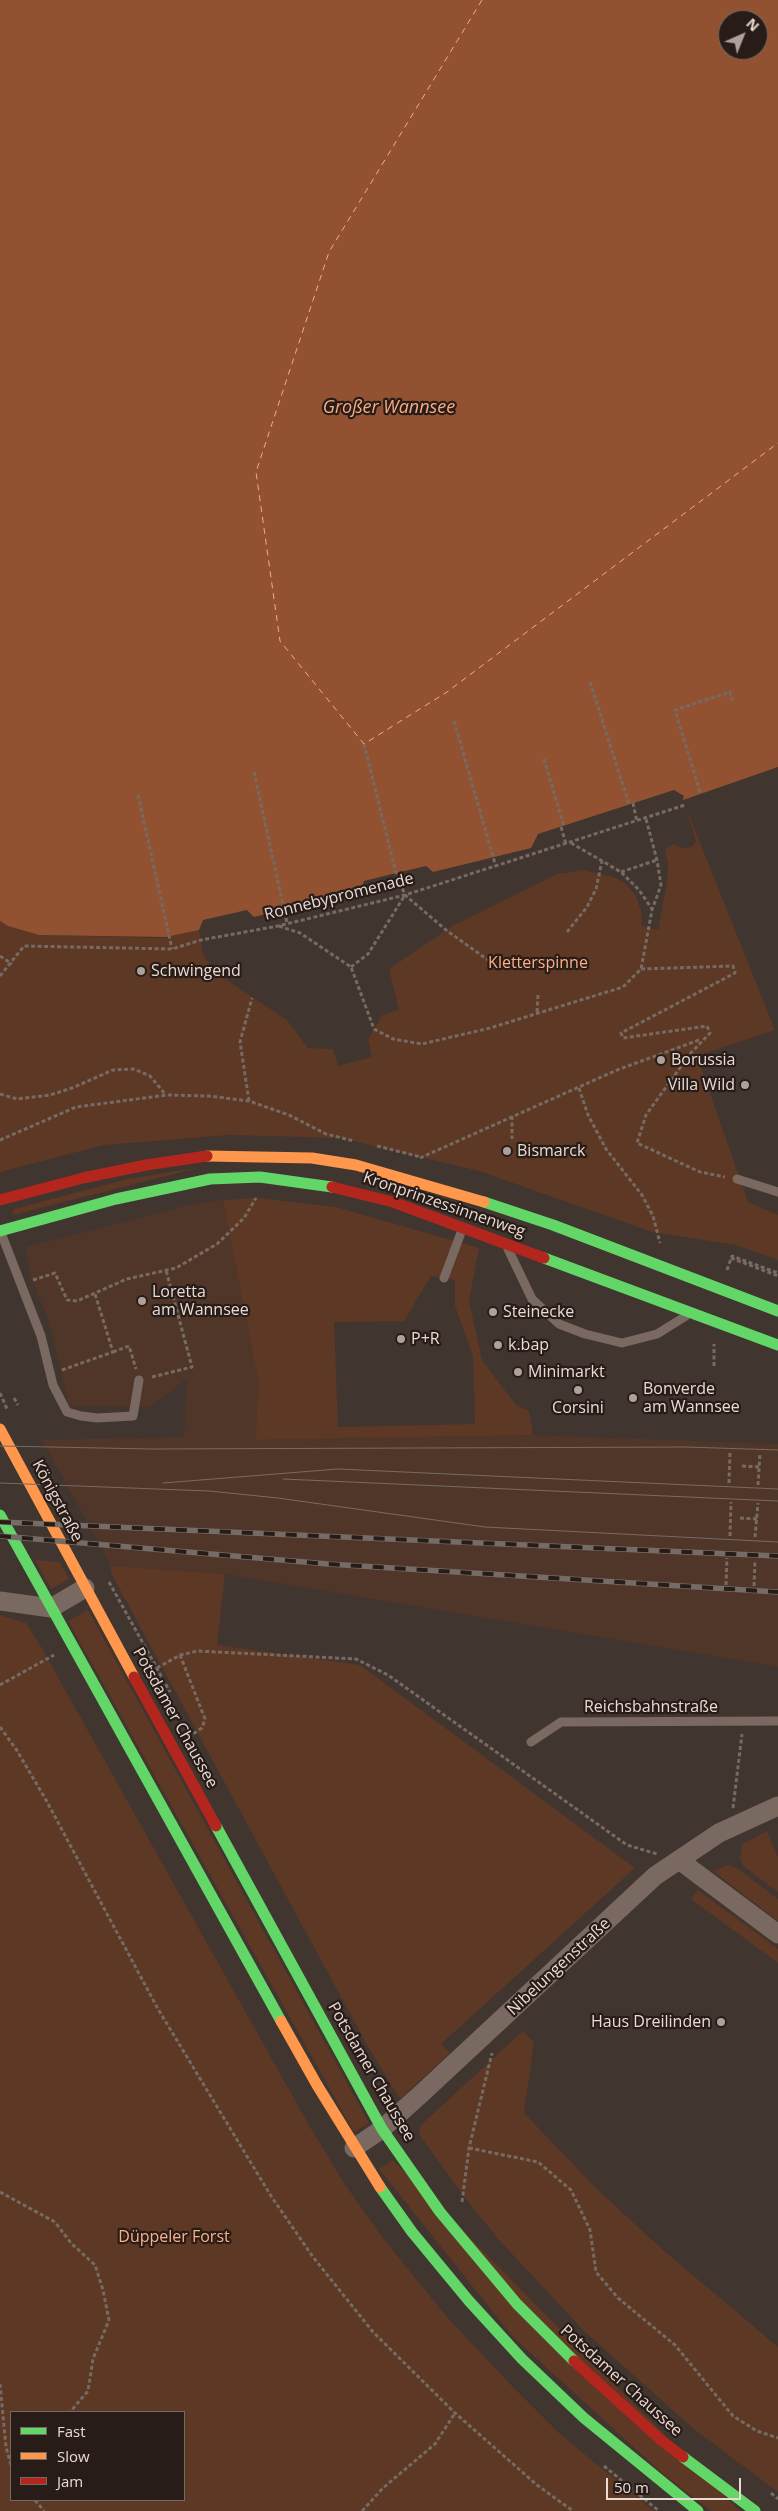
<!DOCTYPE html>
<meta charset="utf-8">
<style>
body{margin:0}
#map{position:relative;width:778px;height:2511px;overflow:hidden;background:#40352f;font-family:"Open Sans",sans-serif}
canvas{display:block}
.legend{position:absolute;left:10px;top:2411px;width:175px;height:90px;box-sizing:border-box;background:#271c17;border:1px solid #756863;margin:0;padding:6px 9px;list-style:none;font-size:15px;color:#e9dad4}
.legend li{display:flex;align-items:center;gap:10px;height:25px}
.legend b{width:25px;border:1px solid #756863}
.north{position:absolute;left:718px;top:10px;width:50px;height:50px;box-sizing:border-box;background:#271c17;border:1px solid #756863;border-radius:50%;rotate:44deg;font-size:14px;font-weight:700;line-height:20px;text-align:center;color:#e9dad4}
.north::after{content:'';display:block;margin:auto;width:18px;height:22px;background:#aea09a;clip-path:polygon(50% 0,100% 100%,50% 72%,0 100%)}
.scale{position:absolute;left:606px;top:2478px;width:135px;height:22px;box-sizing:border-box;border:2px solid #e9dad4;border-top:0;padding-left:6px;font-size:15px;line-height:18px;white-space:nowrap;color:#e9dad4;-webkit-text-stroke:4px #271c17;paint-order:stroke}
</style>
<div id="map">
<canvas width="778" height="2511"></canvas>
<ul class="legend">
<li><b style="height:6px;background:#63d668"></b>Fast</li>
<li><b style="height:6px;background:#ff974d"></b>Slow</li>
<li><b style="height:6px;background:#b3261e"></b>Jam</li>
</ul>
<div class="north">N</div>
<div class="scale">50 m</div>
</div>
<script>
const context = document.querySelector('canvas').getContext('2d');
context.lineJoin = 'round';
function paint(path, color) { context.fillStyle = color; context.fill(path, 'evenodd'); }
const poly = rows => new Path2D(rows.map(r => 'M' + r).join(''));
function strokePath(path, color, width, dash) { context.strokeStyle = color; context.lineWidth = width; context.lineCap = dash ? 'butt' : 'round'; context.setLineDash(dash || []); context.stroke(path); }
function write(font, color, halo, rows, align = 'center') {
  context.font = font + ' "Open Sans",sans-serif'; context.lineWidth = 4.5; context.setLineDash([]); context.textBaseline = 'middle'; context.strokeStyle = halo; context.fillStyle = color; for (const [text, x, y, turn = 0] of rows) {
    context.save(); context.translate(x, y); context.rotate((+turn || 0) * Math.PI / 180); context.textAlign = isNaN(turn) ? turn : align; if (halo) context.strokeText(text, 0, 0); context.fillText(text, 0, 0); context.restore();
  }
}
paint(poly([
 [223,1200,258,1379,257,1440,533,1435,778,1444,778,1667,225,1574,111,1566,42,1440,184,1437,187,1379,149,1407,69,1406,50,1324,31,1277,26,1247,188,1205]
]), '#503629');
paint(poly([
 [685,805,775,1030,697,1056,748,1202,778,1215,778,1260,736,1245,652,1232,479,1171,341,1138,229,1135,104,1145,0,1172,0,921,8,926,39,935,163,938,199,930,203,954,215,972,287,1020,308,1048,333,1049,338,1066,372,1057,368,1040,382,1015,399,1010,389,969,454,925,557,874,584,870,616,878,626,884,636,896,641,911,642,926,658,930,667,882,668,864,665,849,673,844,682,848,692,847,696,841],
 [201,1167,13,1215,12,1214,14,1209,128,1179],
 [257,1198,336,1207,479,1248,469,1301,482,1360,516,1405,529,1411,533,1435,256,1440,258,1379,223,1200],
 [431,1276,455,1280,455,1306,473,1356,475,1424,338,1427,334,1322,404,1321],
 [35,1560,60,1562,69,1579,51,1589],
 [111,1566,225,1574,217,1645,360,1665,635,1868,441,2044,450,2053,400,2099,367,2045,111,1573],
 [88,1610,369,2123,354,2132,68,1621],
 [0,1615,26,1623,40,1645,310,2127,346,2186,386,2242,447,2317,512,2386,560,2434,654,2511,0,2511],
 [11,2412,184,2412,184,2500,11,2500],
 [767,1831,778,1857,778,1892,743,1866,740,1859,742,1844],
 [728,1865,737,1868,778,1899,778,1921,713,1871],
 [698,1890,778,1949,778,1963,691,1899],
 [523,2031,534,2042,524,2113,598,2190,663,2250,778,2347,778,2492,694,2429,585,2332,500,2241,469,2203,420,2136,419,2130,422,2124],
 [393,2160,740,2511,711,2511,662,2473,513,2337,379,2169]
]), '#5d3825');
paint(poly([
 [0,0,778,0,778,767,683,800,684,796,674,790,538,834,531,848,433,872,426,866,396,873,364,881,361,890,254,917,247,910,203,920,199,930,166,937,39,935,8,926,0,921],
 [728,20,758,20,758,50,728,50]
]), '#925231');
strokePath(poly([
 [482,0,329,252,256,472,280,641,364,744,447,692,778,443]
]), '#f9aa83', 1, [6, 5]);
strokePath(poly([
 [590,682,629,804],
 [454,721,496,867],
 [364,744,396,873,405,895,446,930,488,960,505,965],
 [544,759,564,826],
 [254,772,287,923],
 [700,792,675,710,730,692,732,701],
 [138,795,172,949],
 [633,803,637,822],
 [561,827,566,844],
 [571,843,621,872,639,890,652,909],
 [621,872,657,860],
 [279,926,300,933,351,967,374,1029,393,1039,422,1044,490,1028,623,987,641,969,652,910,661,885,657,860,646,819],
 [567,932,587,907,596,889,602,861],
 [0,956,12,964],
 [351,967,368,954,405,895],
 [641,969,733,966,735,973,621,1033,623,1038,707,1026,710,1033,690,1054,646,1115,637,1143,700,1172,725,1177],
 [0,976,24,946,172,949,201,940,278,926,405,895,685,805],
 [537,1012,538,995],
 [579,1088,588,1115,606,1149,642,1195,653,1216,660,1243],
 [0,1094,17,1099,50,1095,72,1088,113,1070,134,1069,150,1076,166,1095],
 [249,1101,240,1042,252,998],
 [512,1116,512,1139],
 [0,1140,76,1107,167,1095,209,1096,249,1101,289,1115,326,1134,354,1141],
 [377,1146,421,1157],
 [420,1158,617,1070,699,1040],
 [731,1258,778,1276],
 [727,1270,732,1256,778,1273],
 [33,1280,55,1273,67,1300,77,1301,127,1279,176,1268,217,1244,244,1218,256,1198],
 [113,1352,129,1346,136,1369],
 [714,1366,714,1344],
 [62,1370,113,1352,95,1294],
 [152,1377,192,1367,166,1270],
 [0,1393,7,1409],
 [14,1398,18,1405],
 [742,1466,759,1467],
 [729,1483,730,1452],
 [758,1485,760,1453],
 [740,1518,757,1519],
 [730,1536,731,1502],
 [755,1537,758,1503],
 [109,1582,170,1692],
 [726,1585,727,1558],
 [754,1586,755,1560],
 [180,1655,205,1719,202,1728,193,1734],
 [157,1668,180,1655,197,1651,356,1659,388,1675,627,1845,657,1854],
 [0,1685,54,1655],
 [0,1727,16,1749,46,1800,158,2009,271,2196,313,2257,373,2332,455,2413,537,2485,573,2511],
 [733,1808,742,1734],
 [469,2148,538,2162,571,2190,590,2230,596,2272,618,2298,675,2345,733,2416,757,2431,778,2438],
 [0,2192,55,2222,71,2243,95,2265,103,2290,109,2320,93,2359,88,2391,70,2412],
 [462,2202,469,2148,492,2053],
 [0,2384,6,2447,11,2465],
 [604,2466,659,2511],
 [771,2493,778,2499],
 [35,2500,44,2511],
 [362,2511,383,2488,435,2444,455,2413]
]), '#766a63', 3, [4, 2.5]);
strokePath(poly([
 [737,1179,778,1192],
 [1,1233,41,1336,53,1385,67,1412,81,1416,97,1418,133,1416,139,1380],
 [508,1249,532,1299,559,1324,585,1334,622,1343,657,1334,686,1316],
 [444,1278,462,1230],
 [531,1742,561,1722,778,1721]
]), '#7a6960', 9);
strokePath(poly([
 [0,1601,51,1608,85,1588],
 [679,1860,778,1934],
 [354,2148,382,2129,421,2094,655,1876,719,1833,778,1806]
]), '#7a6960', 19);
strokePath(poly([
 [484,1202,553,1225,778,1311],
 [0,1231,116,1199,210,1179,260,1177,332,1187],
 [544,1258,778,1345],
 [0,1515,281,2021],
 [216,1826,382,2129,440,2212,517,2304,574,2361],
 [380,2187,412,2232,469,2301,522,2359,584,2418,698,2511],
 [683,2457,755,2511]
]), '#63d668', 11);
strokePath(poly([
 [207,1156,312,1158,356,1165,484,1202],
 [0,1429,134,1677],
 [281,2021,317,2085,380,2187]
]), '#ff974d', 11);
strokePath(poly([
 [332,1187,393,1202,544,1258],
 [0,1200,83,1178,146,1165,207,1156],
 [134,1677,216,1826],
 [574,2361,661,2440,683,2457]
]), '#b3261e', 11);
strokePath(poly([
 [0,1446,151,1449,686,1447,778,1450],
 [283,1479,778,1501],
 [0,1483,209,1491,278,1498,485,1527,778,1542],
 [163,1483,338,1469,778,1489]
]), '#766b65', 1);
const rail = poly([
 [0,1522,778,1556],
 [0,1536,328,1564,778,1592]
]);
strokePath(rail, '#766b65', 5.5);
strokePath(rail, '#271c17', 4, [11]);
for (const [x, y, r, color] of [
 [141,971,5,"#aea09a"],
 [661,1060,5,"#aea09a"],
 [745,1085,5,"#aea09a"],
 [507,1151,5,"#aea09a"],
 [142,1301,5,"#aea09a"],
 [493,1312,5,"#aea09a"],
 [401,1339,5,"#aea09a"],
 [498,1345,5,"#aea09a"],
 [518,1372,5,"#aea09a"],
 [578,1390,5,"#aea09a"],
 [633,1398,5,"#aea09a"],
 [721,2022,5,"#aea09a"]
]) { const dot = new Path2D(); dot.arc(x, y, r, 0, 2 * Math.PI); context.fillStyle = color; context.fill(dot); strokePath(dot, '#271c17', 2); }
write('16px', '#e9dad4', '#271c17', [
 ["Ronnebypromenade",339,897,-14],
 ["Kronprinzessinnenweg",444,1205,19],
 ["Königstraße",57,1501,62],
 ["Reichsbahnstraße",651,1707],
 ["Potsdamer Chaussee",175,1718,61],
 ["Nibelungenstraße",559,1967,-43],
 ["Potsdamer Chaussee",371,2072,60],
 ["Potsdamer Chaussee",621,2381,42]
]);
write('16px', '#ffaf88', '#271c17', [
 ["Kletterspinne",538,963],
 ["Düppeler Forst",174,2237]
]);
write('16px', '#e9dad4', '#271c17', [
 ["Schwingend",151,971],
 ["Borussia",671,1060],
 ["Villa Wild",735,1085,"right"],
 ["Bismarck",517,1151],
 ["Loretta",152,1292],
 ["am Wannsee",152,1310],
 ["Steinecke",503,1312],
 ["P+R",411,1339],
 ["k.bap",508,1345],
 ["Minimarkt",528,1372],
 ["Bonverde",643,1389],
 ["am Wannsee",643,1407],
 ["Corsini",578,1408,"center"],
 ["Haus Dreilinden",711,2022,"right"]
], 'left');
write('italic 18px', '#f9aa83', '#271c17', [
 ["Großer Wannsee",389,408]
]);
</script>
